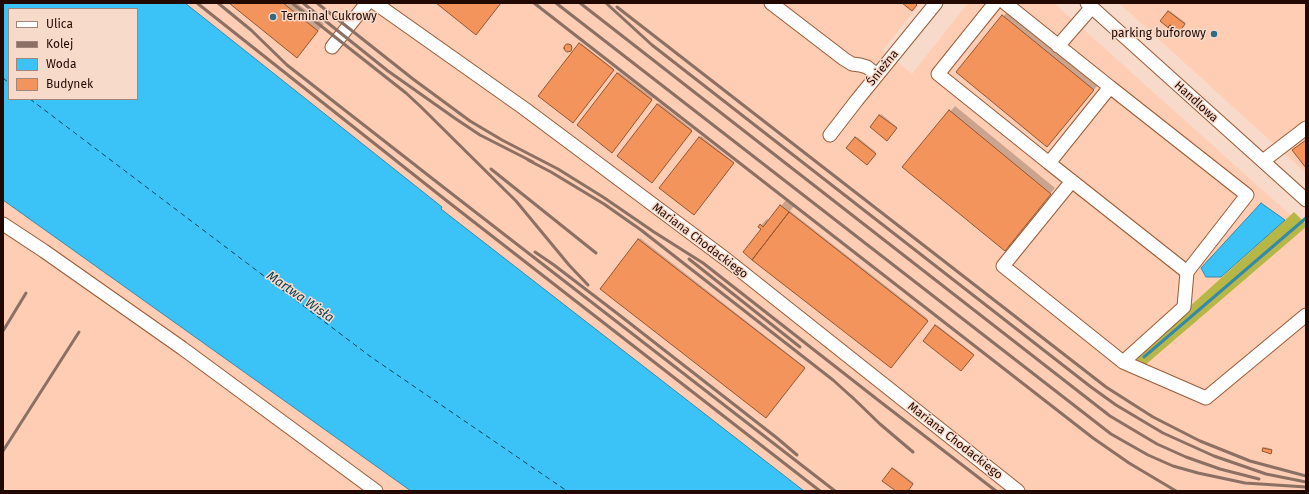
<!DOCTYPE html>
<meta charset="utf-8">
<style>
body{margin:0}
#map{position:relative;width:1309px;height:494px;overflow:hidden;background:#f8daca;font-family:"Fira Sans",sans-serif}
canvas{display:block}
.frame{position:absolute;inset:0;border:4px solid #220900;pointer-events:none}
.legend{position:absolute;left:8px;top:8px;width:130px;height:92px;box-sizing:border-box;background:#f8daca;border:1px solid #a28679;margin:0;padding:5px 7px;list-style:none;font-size:12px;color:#220900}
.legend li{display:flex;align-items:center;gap:8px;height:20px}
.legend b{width:20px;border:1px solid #a28679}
</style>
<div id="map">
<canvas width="1309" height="494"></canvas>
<div class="frame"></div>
<ul class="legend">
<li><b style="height:5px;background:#fff"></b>Ulica</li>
<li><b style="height:5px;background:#8b7063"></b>Kolej</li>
<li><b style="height:11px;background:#3bc2f7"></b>Woda</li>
<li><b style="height:11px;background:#f3945d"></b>Budynek</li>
</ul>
</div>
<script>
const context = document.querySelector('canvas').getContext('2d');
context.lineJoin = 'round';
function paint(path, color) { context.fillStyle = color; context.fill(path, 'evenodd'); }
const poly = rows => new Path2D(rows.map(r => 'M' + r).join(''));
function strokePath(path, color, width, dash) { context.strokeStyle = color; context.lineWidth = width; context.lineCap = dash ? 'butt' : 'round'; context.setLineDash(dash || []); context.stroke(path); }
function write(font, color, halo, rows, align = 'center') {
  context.font = font + ' "Fira Sans",sans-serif'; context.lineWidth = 3; context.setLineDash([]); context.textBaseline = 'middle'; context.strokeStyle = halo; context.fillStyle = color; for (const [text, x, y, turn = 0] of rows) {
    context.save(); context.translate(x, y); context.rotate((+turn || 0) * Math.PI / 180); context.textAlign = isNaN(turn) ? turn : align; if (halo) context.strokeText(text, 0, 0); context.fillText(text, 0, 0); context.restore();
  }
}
paint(poly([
 [185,3,917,3,919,5,883,50,912,74,968,3,1054,3,1306,229,1306,491,804,491,440,209,442,207],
 [1119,3,1306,3,1306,173,1210,86],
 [3,200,338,439,411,491,3,491]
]), '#fecdb3');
paint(poly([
 [1294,212,1306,224,1306,227,1144,366,1134,357]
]), '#b7b745');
const water = poly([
 [3,3,185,3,442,207,441,209,804,491,411,491,3,200,3,3],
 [9,9,137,9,137,99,9,99,9,9],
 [1261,203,1285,220,1221,277,1206,277,1201,268,1261,203]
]);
paint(water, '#3bc2f7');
strokePath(water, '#348aad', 1);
paint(poly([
 [230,3,297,3,324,24,297,56],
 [1008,11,1098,85,1052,141,958,72],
 [1170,11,1186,23,1177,34,1161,21],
 [581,43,614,69,573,121,539,95],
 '564.5 47a3.5 3.5 0 1 1 7 0a3.5 3.5 0 1 1-7 0Z',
 [619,72,653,98,613,150,578,125],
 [659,103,692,129,652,181,618,155],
 [955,106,1055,188,1009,245,904,167],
 [881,114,897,127,887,139,871,127],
 [701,136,734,162,694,214,660,188],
 [857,137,876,152,867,163,848,148],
 [787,199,795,205,790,211,928,319,891,366,762,229,761,225,767,219,769,220],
 [640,238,805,367,766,417,601,289],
 [937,325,974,354,961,370,924,341],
 [1265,447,1272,449,1272,451,1271,453,1264,448],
 [894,468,914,483,907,491,897,491,884,481]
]), '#0003');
strokePath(poly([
 [1144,357,1306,218]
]), '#348aad', 3);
strokePath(poly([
 [3,78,9,83],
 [30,99,371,357,567,491]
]), '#084257', 1, [5, 4]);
const building = poly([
 [229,3,283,3,318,31,297,58,229,3],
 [436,3,501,3,476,35,436,3],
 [902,3,915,3,917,5,912,11,902,3],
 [1168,11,1185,24,1177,35,1160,21,1168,11],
 [1002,15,1094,90,1047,147,956,72,1002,15],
 [1170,25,1176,31,1175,32,1168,27,1170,25],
 [579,43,614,70,573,123,538,96,579,43],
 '564 48a4 4 0 1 1 8 0a4 4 0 1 1-8 0Z',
 [617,73,652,100,612,153,577,125,617,73],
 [657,104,692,131,652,183,617,156,657,104],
 [949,110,1051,194,1005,251,902,167,949,110],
 [879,115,897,128,887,141,870,127,879,115],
 [699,137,734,163,694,215,659,188,699,137],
 [855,137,876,154,867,165,846,148,855,137],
 [1306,140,1306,168,1292,150,1306,140],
 [780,205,789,212,752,260,743,252,761,229,758,227,760,224,763,227,780,205],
 [789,212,928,321,891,368,752,260,789,212],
 [638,239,805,368,766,418,600,289,638,239],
 [935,325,974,355,961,371,923,341,935,325],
 [1263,448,1272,450,1271,454,1262,451,1263,448],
 [892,468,913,484,908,491,896,491,882,481,892,468]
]);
paint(building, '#f3945d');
strokePath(building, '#965631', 1);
const minor = poly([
 [375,3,525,109,727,260,1018,491],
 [771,3,844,59,852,64,860,65,867,67,877,75],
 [995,3,938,74,1049,163,1110,87,1005,3],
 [1087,3,1306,200],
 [1058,46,1092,7],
 [332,47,367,3],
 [830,135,857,100,936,3],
 [1263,161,1306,128],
 [1049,163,1187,272,1247,195,1110,87],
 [1072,181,1003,266,1123,362,1184,307,1187,272],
 [3,224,44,251,182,348,376,491],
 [1123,362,1206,398,1306,315]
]);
strokePath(minor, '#9b5b36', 15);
strokePath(minor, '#fff', 13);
strokePath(poly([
 [197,3,447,201,820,491],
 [218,3,251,30,287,65,447,190,835,491],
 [292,3,406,93,420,106,516,201,569,265,588,285],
 [303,3,388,71,456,119,480,135,533,162],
 [317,3,413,79,470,121,502,140,558,169,603,197,654,232,703,263,878,400,996,491],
 [534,3,1093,438,1129,463,1176,491],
 [556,3,1111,434,1148,455,1173,466,1198,473,1245,483,1306,487],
 [580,3,1110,416,1157,444,1186,457,1220,469,1259,479],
 [606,3,652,45,1091,387,1116,405,1163,433,1214,456,1266,474,1306,482],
 [617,7,1106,387,1153,417,1200,441,1250,461,1306,476],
 [528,160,551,172,604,204,641,230,833,380,854,399],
 [491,169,596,253],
 [535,252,554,265,618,314,777,438,797,455],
 [689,259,800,347],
 [3,331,26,293],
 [851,396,880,424,913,452],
 [3,451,79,332]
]), '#8b7063', 3);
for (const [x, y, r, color] of [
 [273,17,4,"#316a83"],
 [1214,34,4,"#316a83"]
]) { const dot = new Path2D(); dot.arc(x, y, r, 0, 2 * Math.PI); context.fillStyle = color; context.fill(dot); strokePath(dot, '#f8daca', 1.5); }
write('12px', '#220900', '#f8daca', [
 ["Terminal Cukrowy",281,17],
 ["parking buforowy",1206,34,"right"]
], 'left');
write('12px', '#220900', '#f8daca', [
 ["Śnieżna",883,68,-51],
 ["Handlowa",1196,102,42],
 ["Mariana Chodackiego",700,241,37],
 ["Mariana Chodackiego",955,441,38]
]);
write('italic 13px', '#084257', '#f8daca', [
 ["Martwa Wisła",300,297,35]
]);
</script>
